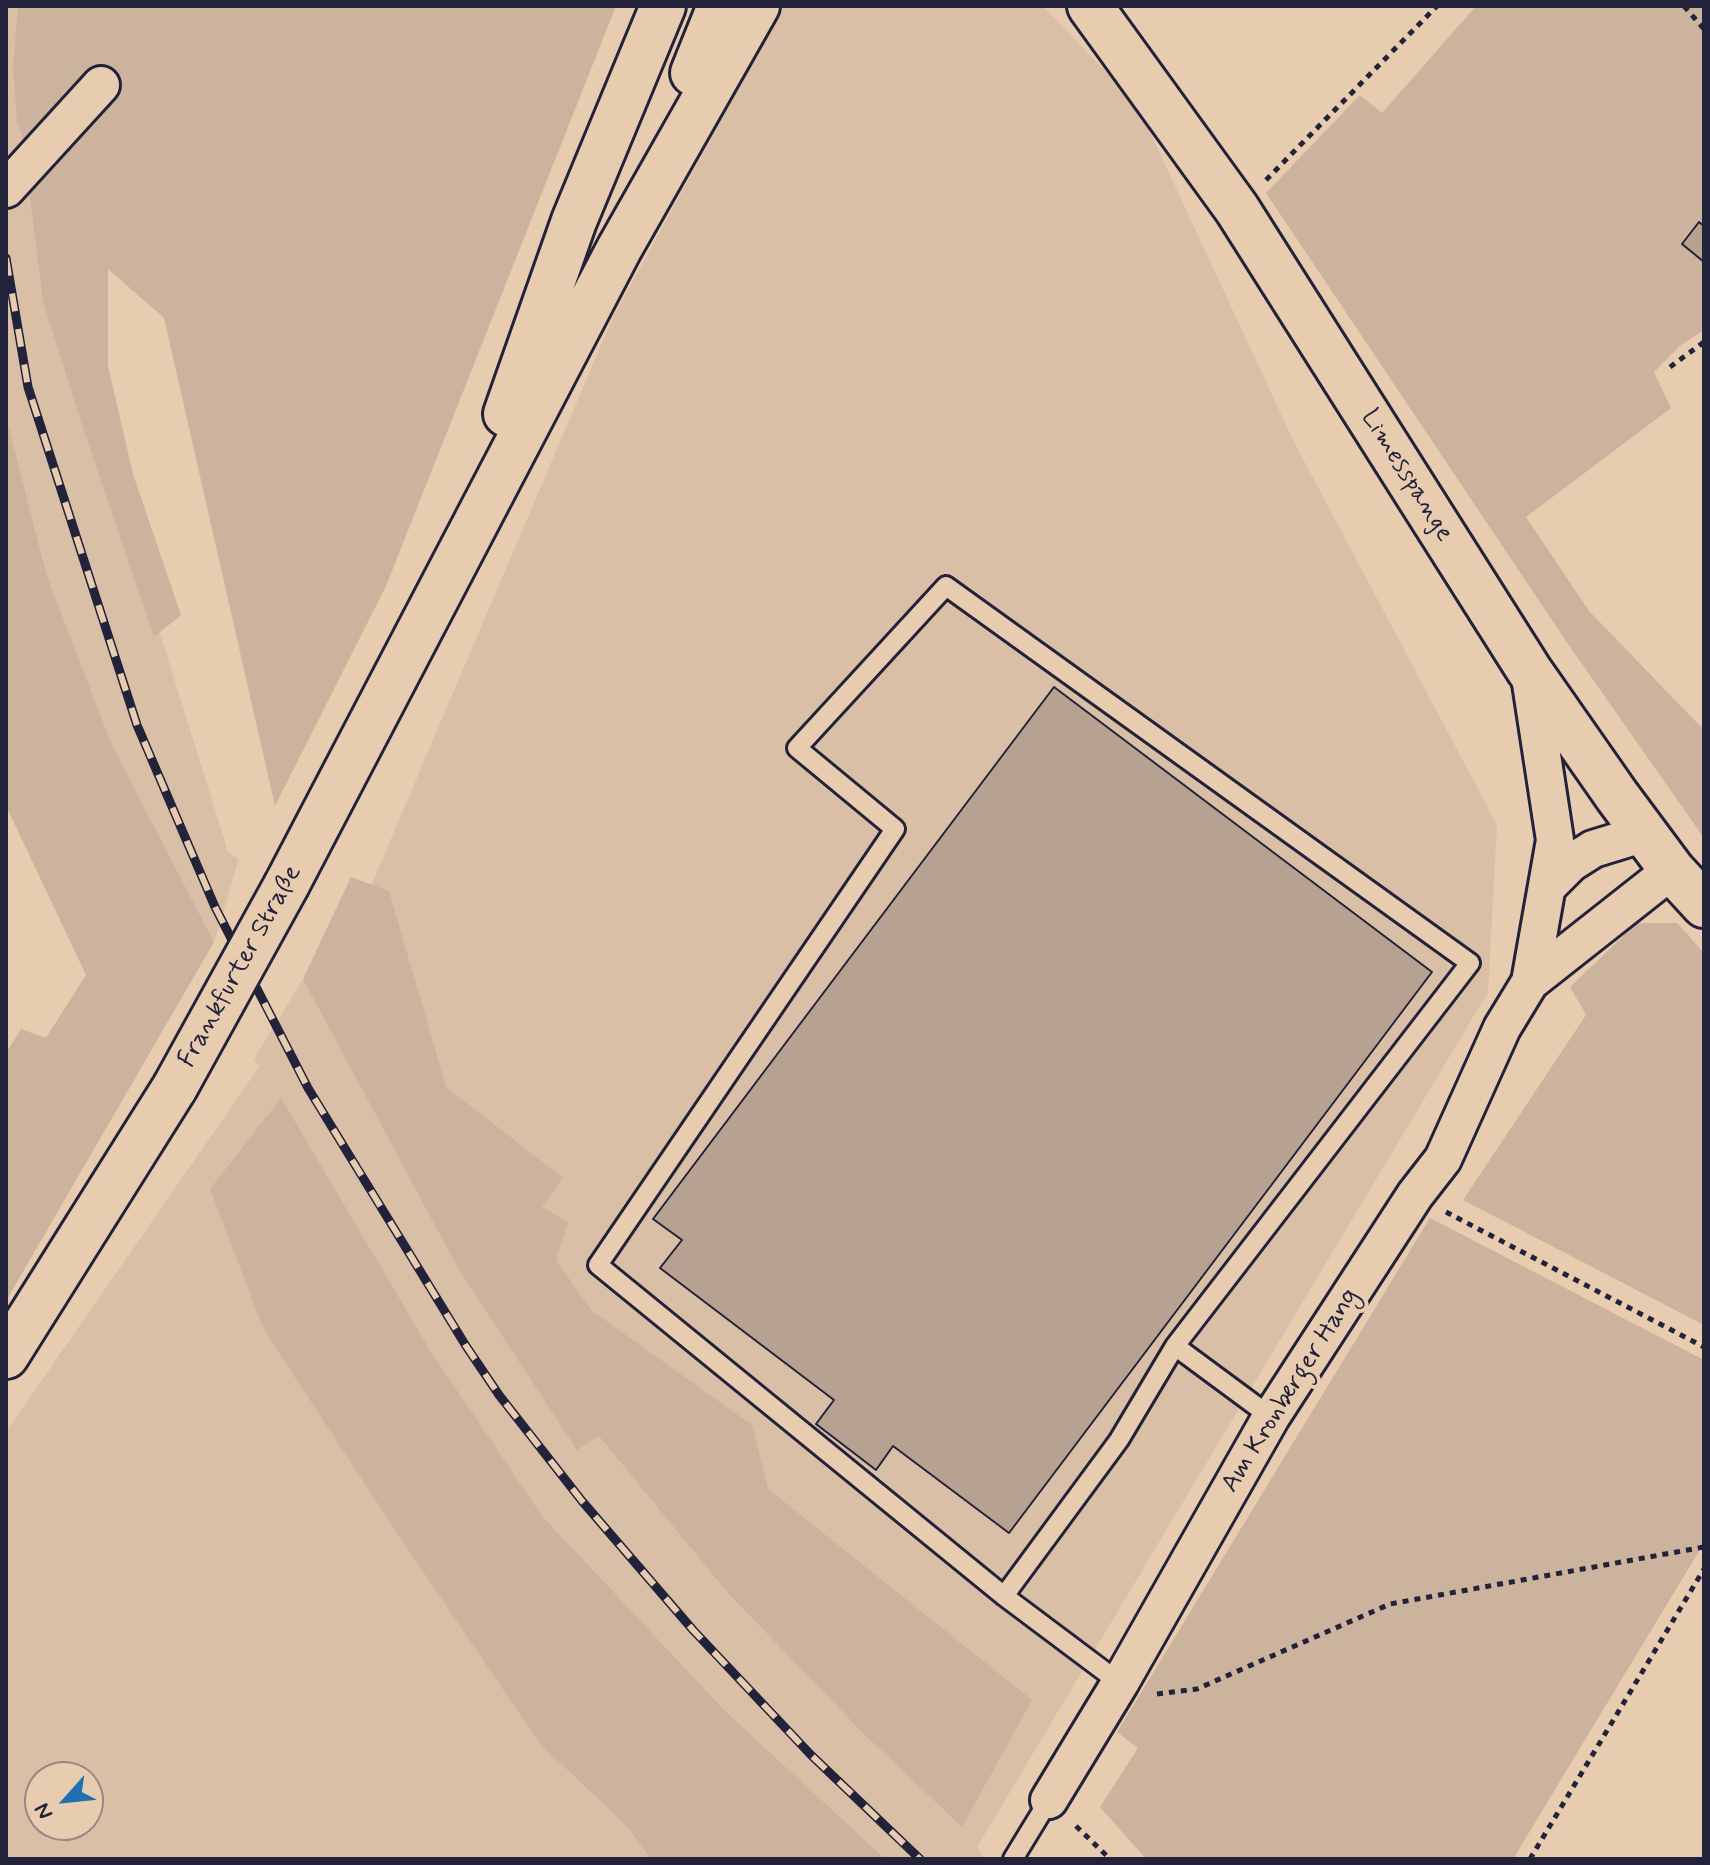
<!DOCTYPE html>
<meta charset="utf-8">
<style>
body{margin:0}
#map{position:relative;width:1710px;height:1865px;overflow:hidden;background:#e8ccaf;font-family:Mynerve,sans-serif}
canvas{display:block}
.frame{position:absolute;inset:0;border:8px solid #22223b;pointer-events:none}
.north{position:absolute;left:24px;top:1761px;width:80px;height:80px;box-sizing:border-box;background:#e8ccaf;border:2px solid #998881;border-radius:50%;rotate:243deg;font-size:22px;font-weight:700;line-height:32px;text-align:center;color:#22223b}
.north::after{content:'';display:block;margin:auto;width:28px;height:36px;background:#1f6fb2;clip-path:polygon(50% 0,100% 100%,50% 72%,0 100%)}
</style>
<div id="map">
<canvas width="1710" height="1865"></canvas>
<div class="frame"></div>
<div class="north">N</div>
</div>
<script>
const context = document.querySelector('canvas').getContext('2d');
context.lineJoin = 'round';
function paint(path, color) { context.fillStyle = color; context.fill(path, 'evenodd'); }
const poly = rows => new Path2D(rows.map(r => 'M' + r).join(''));
function strokePath(path, color, width, dash) { context.strokeStyle = color; context.lineWidth = width; context.lineCap = dash ? 'butt' : 'round'; context.setLineDash(dash || []); context.stroke(path); }
function write(font, color, halo, rows, align = 'center') {
  context.font = font + ' Mynerve,sans-serif'; context.lineWidth = 8; context.setLineDash([]); context.textBaseline = 'middle'; context.strokeStyle = halo; context.fillStyle = color; for (const [text, x, y, turn = 0] of rows) {
    context.save(); context.translate(x, y); context.rotate((+turn || 0) * Math.PI / 180); context.textAlign = isNaN(turn) ? turn : align; if (halo) context.strokeText(text, 0, 0); context.fillText(text, 0, 0); context.restore();
  }
}
paint(poly([
 [6,6,36,6,43,256,228,852,239,859,214,942,112,745,47,576,6,416],
 [784,6,1043,6,1137,104,1293,440,1497,825,1488,992,977,1847,985,1859,6,1859,6,1432,259,1067,254,1059,303,979,311,992,350,935,613,317],
 [40,1777,88,1777,88,1825,40,1825]
]), '#d9bfa6');
paint(poly([
 [18,6,616,6,386,586,275,806,164,318,108,269,108,366,133,474,181,615,154,637,81,422,43,301,22,135,17,121,13,68],
 [1476,6,1704,6,1704,330,1681,345,1654,372,1671,408,1526,517,1589,611,1704,730,1704,838,1568,644,1266,193,1360,95,1382,113],
 [6,416,47,576,112,745,214,942,6,1301,6,1053,21,1029,46,1038,86,975,6,806],
 [351,877,389,891,446,1087,563,1178,542,1207,568,1222,556,1260,591,1310,752,1425,768,1489,1032,1700,962,1827,864,1734,728,1593,599,1436,577,1450,459,1270,303,979],
 [1637,923,1677,923,1704,953,1704,1325,1463,1200,1586,1015,1570,987],
 [281,1098,431,1352,542,1516,726,1712,885,1859,651,1859,628,1827,540,1744,401,1539,264,1330,210,1189],
 [1430,1218,1704,1360,1704,1543,1513,1859,1146,1859,1100,1807,1138,1748,1117,1732]
]), '#cbb39e');
const building = poly([
 [1699,222,1704,226,1704,262,1682,244,1699,222],
 [1054,687,1432,972,1009,1533,893,1446,876,1470,816,1424,834,1400,660,1268,682,1240,653,1219,1054,687]
]);
paint(building, '#b7a292');
strokePath(building, '#22223b', 2);
const service = poly([
 [1175,1346,1271,1417],
 [1004,1596,1119,1440,1175,1346,1470,963,946,586,797,748,895,829,598,1265,1004,1596,1120,1683],
 [1013,1859,1049,1800]
]);
const minor = poly([
 [6,189,101,85],
 [1548,886,1571,863,1593,849,1645,833],
 [1530,982,1672,870],
 [1049,1800,1120,1683,1271,1417,1415,1195,1443,1159,1502,1028,1530,982,1555,840,1529,670]
]);
const secondary = poly([
 [1090,6,1237,209,1529,670,1617,796,1672,870,1704,905],
 [693,73,720,6],
 [506,414,574,221,663,6],
 [287,884,619,249,757,6],
 [6,1356,175,1087]
]);
strokePath(service, '#22223b', 24);
strokePath(minor, '#22223b', 42);
strokePath(secondary, '#22223b', 50);
strokePath(poly([
 [1684,6,1704,29],
 [1266,180,1437,6],
 [1670,367,1704,342],
 [1446,1212,1704,1347],
 [1157,1694,1197,1689,1390,1604,1704,1547],
 [1076,1826,1110,1859],
 [1530,1859,1704,1569]
]), '#22223b', 5, [6, 6]);
strokePath(service, '#e8ccaf', 18);
strokePath(minor, '#e8ccaf', 36);
strokePath(secondary, '#e8ccaf', 44);
const rail = poly([
 [6,258,28,387,137,725,215,907,308,1088,466,1346,499,1395,582,1501,693,1630,811,1755,920,1859]
]);
strokePath(rail, '#22223b', 9);
strokePath(rail, '#e8ccaf', 6, [18]);
const secondaryBridge = poly([
 [175,1087,287,884]
]);
strokePath(secondaryBridge, '#22223b', 50, []);
strokePath(secondaryBridge, '#e8ccaf', 44);
write('26px', '#22223b', '#e8ccaf', [
 ["Limesspange",1406,476,58],
 ["Frankfurter Straße",241,967,-61],
 ["Am Kronberger Hang",1291,1391,-58]
]);
</script>
